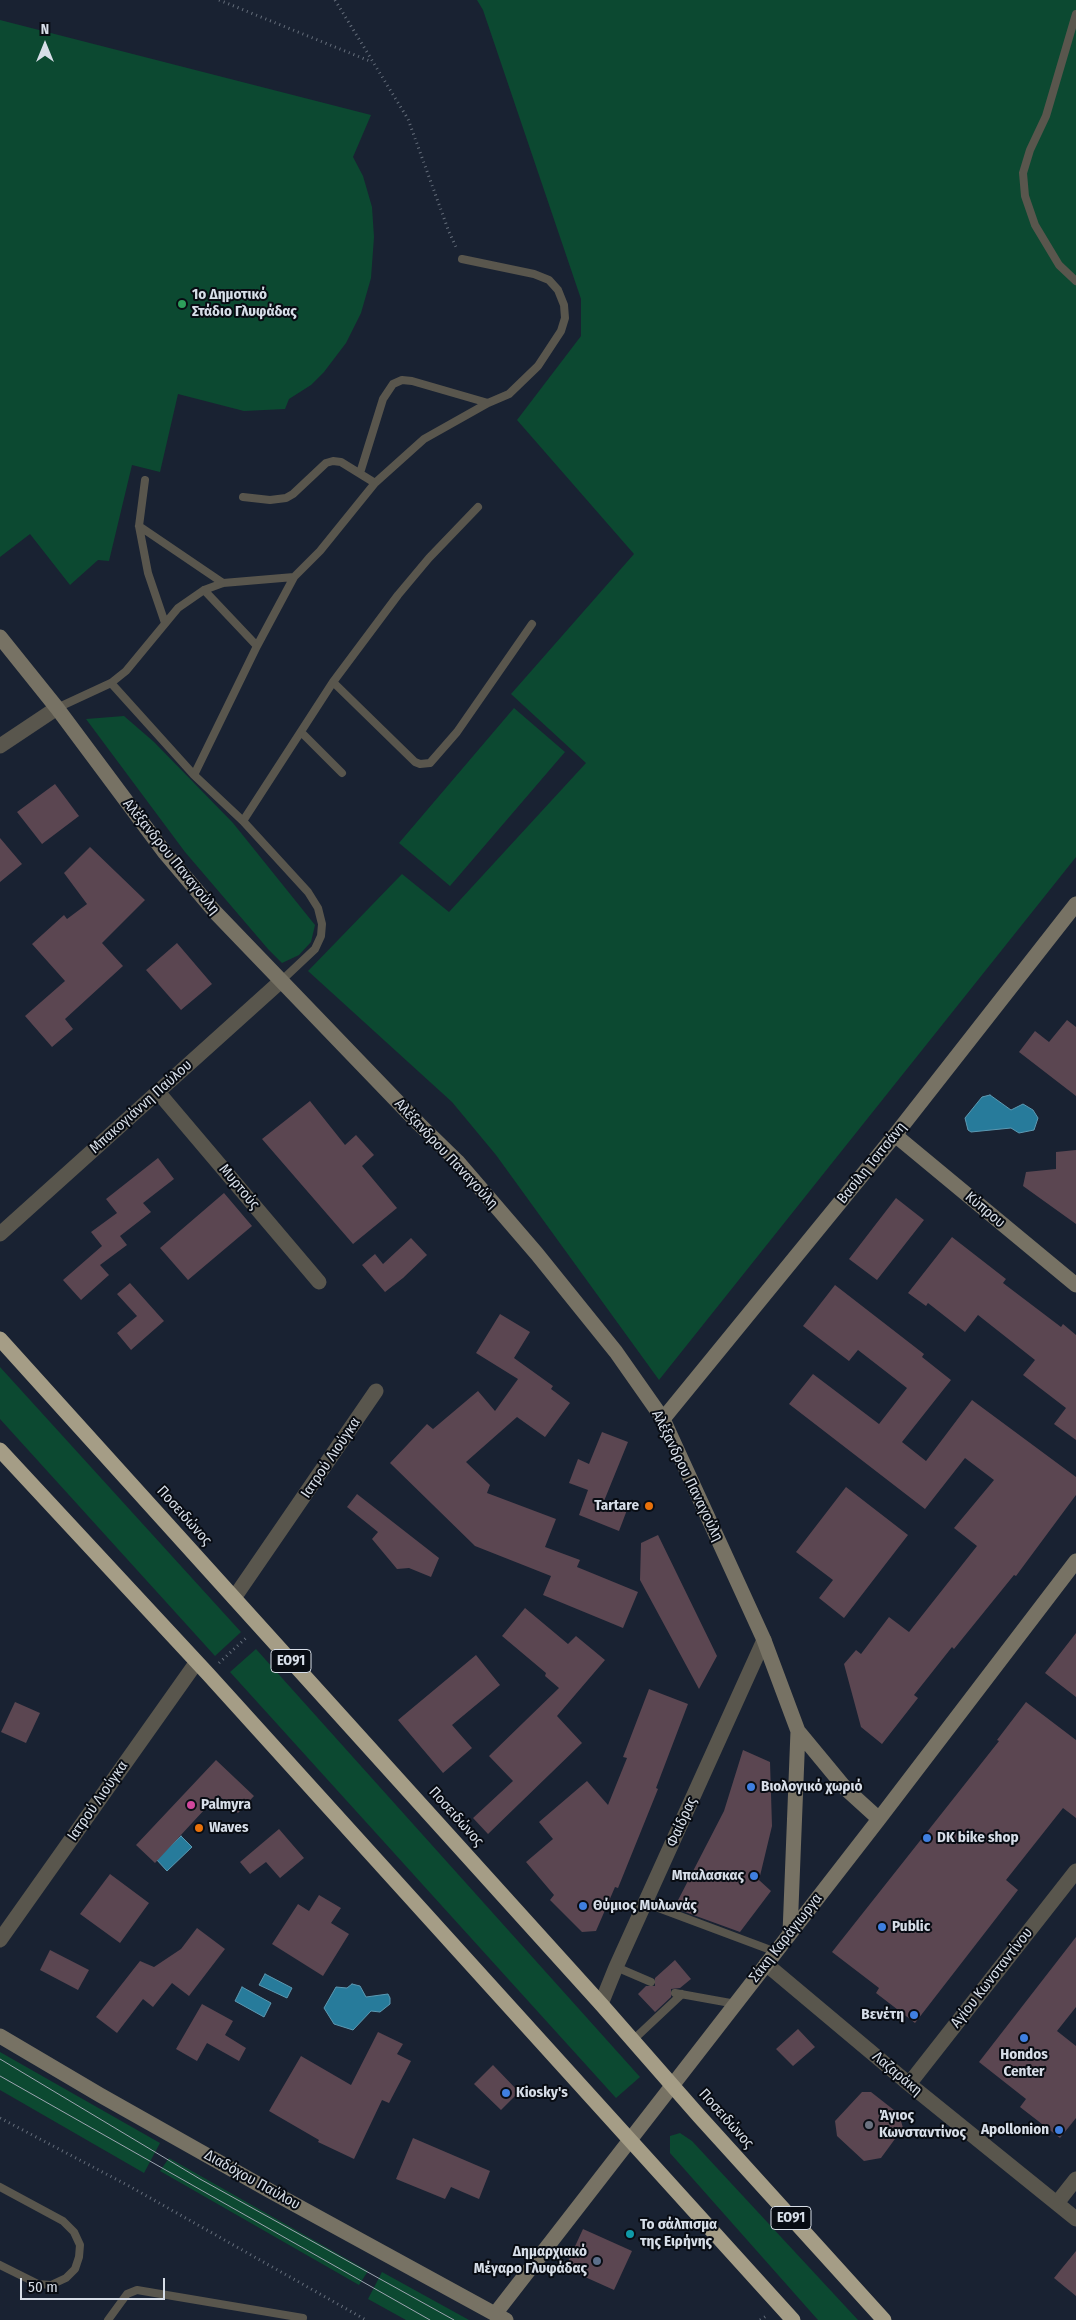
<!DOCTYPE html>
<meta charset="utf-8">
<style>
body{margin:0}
#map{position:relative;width:1076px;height:2320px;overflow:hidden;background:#192232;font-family:"Fira Sans Condensed",sans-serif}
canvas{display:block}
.north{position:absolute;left:20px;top:20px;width:50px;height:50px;-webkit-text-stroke:4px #080c13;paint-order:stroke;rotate:0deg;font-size:14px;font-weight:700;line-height:20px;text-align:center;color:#d7dee8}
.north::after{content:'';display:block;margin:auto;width:18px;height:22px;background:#d7dee8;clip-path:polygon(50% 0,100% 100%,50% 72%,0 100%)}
.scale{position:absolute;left:20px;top:2278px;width:145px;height:22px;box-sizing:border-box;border:2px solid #d7dee8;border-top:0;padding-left:6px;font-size:15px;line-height:18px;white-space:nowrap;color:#d7dee8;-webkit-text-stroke:4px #080c13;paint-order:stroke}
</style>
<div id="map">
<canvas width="1076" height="2320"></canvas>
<div class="north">N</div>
<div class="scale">50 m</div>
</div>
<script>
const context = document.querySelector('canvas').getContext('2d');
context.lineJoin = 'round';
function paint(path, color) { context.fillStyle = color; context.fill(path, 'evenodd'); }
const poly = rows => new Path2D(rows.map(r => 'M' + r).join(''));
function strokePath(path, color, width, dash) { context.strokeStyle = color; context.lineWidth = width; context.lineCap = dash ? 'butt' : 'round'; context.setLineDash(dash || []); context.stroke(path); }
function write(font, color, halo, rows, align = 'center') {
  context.font = font + ' "Fira Sans Condensed",sans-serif'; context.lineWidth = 4; context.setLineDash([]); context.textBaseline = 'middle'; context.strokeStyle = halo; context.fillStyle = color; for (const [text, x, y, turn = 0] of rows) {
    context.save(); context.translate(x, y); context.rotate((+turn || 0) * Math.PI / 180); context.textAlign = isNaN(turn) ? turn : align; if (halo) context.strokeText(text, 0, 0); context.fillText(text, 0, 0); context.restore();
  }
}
paint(poly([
 [477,0,1076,0,1076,857,659,1380,496,1155,452,1102,308,971,402,874,449,912,586,763,511,694,634,554,517,420,581,336,581,299,483,10],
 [0,20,371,115,353,157,363,176,372,207,374,237,371,278,361,313,346,343,324,372,311,385,289,399,285,409,244,411,178,394,160,472,132,465,109,561,98,560,70,585,30,534,0,557],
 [514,708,565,752,450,886,399,843],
 [124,716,154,742,233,823,315,925,311,942,299,955,282,963,268,949,185,852,86,719],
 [0,1367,241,1632,215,1656,0,1419],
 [256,1649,640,2077,616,2098,230,1672],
 [0,2052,160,2143,144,2173,0,2090],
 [680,2133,692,2141,858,2320,818,2320,670,2153,670,2136],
 [169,2158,368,2271,359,2285,160,2171],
 [382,2272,469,2320,406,2320,368,2299]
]), '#0c4931');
const water = poly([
 [990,1095,1011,1110,1023,1104,1033,1110,1038,1118,1034,1130,1019,1133,1011,1128,971,1132,968,1130,965,1118,982,1097,990,1095],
 [181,1836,192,1847,167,1871,156,1859,181,1836],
 [265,1974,292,1988,287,1998,259,1985,265,1974],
 [352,1984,360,1986,366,1997,388,1994,390,1998,390,2004,380,2012,371,2011,353,2030,334,2024,324,2008,336,1987,347,1988,352,1984],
 [242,1987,271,2003,264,2017,235,2001,242,1987]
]);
paint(water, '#277b9b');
strokePath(water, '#5c99b2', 1);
paint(poly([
 [55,784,79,816,42,844,17,812],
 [0,838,22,864,0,882],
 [90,847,145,900,102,943,123,966,65,1019,73,1029,52,1047,25,1016,65,981,32,944,64,915,67,919,87,904,64,873],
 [177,943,212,984,181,1010,146,970],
 [1067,1020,1076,1027,1076,1096,1019,1052,1035,1031,1049,1042],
 [310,1101,345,1145,356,1135,374,1155,362,1166,397,1208,353,1244,262,1139],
 [1076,1150,1076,1224,1023,1186,1026,1172,1056,1169,1056,1152],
 [158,1158,174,1179,143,1203,151,1212,120,1236,127,1245,100,1265,109,1275,81,1300,63,1280,102,1246,91,1232,117,1213,106,1199],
 [224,1193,252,1226,188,1280,160,1248],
 [896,1198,924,1220,877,1280,849,1259],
 [952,1237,1006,1279,1003,1283,1061,1327,1063,1324,1076,1335,1076,1440,1054,1424,1066,1408,1023,1375,1035,1360,978,1315,965,1332,928,1303,926,1306,908,1293],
 [411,1238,427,1255,403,1278,385,1292,362,1265,375,1254,383,1264],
 [130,1283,164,1321,131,1350,117,1333,137,1316,117,1294],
 [835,1285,924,1354,922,1357,951,1380,902,1442,926,1461,972,1400,1076,1477,1076,1495,1016,1576,1014,1575,954,1649,952,1647,914,1695,918,1698,882,1744,861,1727,844,1664,856,1650,861,1654,889,1617,909,1632,977,1546,954,1528,994,1480,965,1458,925,1509,789,1404,813,1374,879,1424,907,1388,858,1350,849,1361,803,1326],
 [500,1314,530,1332,514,1358,553,1386,551,1389,570,1403,545,1437,517,1417,466,1462,490,1485,487,1493,556,1519,545,1547,580,1560,577,1567,638,1592,623,1628,543,1595,551,1576,475,1546,390,1463,427,1424,433,1429,478,1391,495,1411,518,1379,476,1353],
 [602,1432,628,1442,604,1501,627,1510,619,1531,579,1515,588,1490,569,1483,578,1459,589,1464],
 [846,1487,908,1535,844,1618,819,1598,833,1580,796,1552],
 [357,1494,439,1558,431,1577,409,1568,397,1569,372,1539,378,1532,347,1507],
 [658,1535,717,1656,699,1689,640,1580,641,1543],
 [525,1608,568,1644,576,1636,605,1660,557,1716,582,1743,488,1834,473,1818,513,1781,489,1756,559,1688,545,1676,546,1673,502,1636],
 [1076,1633,1076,1697,1045,1673],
 [476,1655,500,1685,452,1725,472,1748,443,1773,398,1720],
 [649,1689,688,1704,656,1788,658,1789,618,1888,615,1887,596,1931,582,1932,550,1900,554,1895,526,1862,553,1839,539,1822,587,1781,608,1805,627,1758,623,1757],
 [15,1702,40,1713,26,1743,1,1732],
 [1026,1702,1076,1740,1076,1818,1063,1808,1006,1880,1018,1890,915,2023,876,1993,879,1988,832,1952,999,1741,997,1740],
 [743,1750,770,1762,772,1826,759,1880,771,1891,740,1932,674,1908,724,1811],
 [216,1760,254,1796,238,1813,218,1795,155,1863,136,1845],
 [279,1829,304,1858,280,1878,266,1862,250,1874,240,1862],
 [110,1874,149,1903,120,1943,80,1914],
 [319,1895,341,1908,331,1923,349,1934,323,1976,272,1944,298,1904,309,1911],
 [197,1928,225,1949,189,1996,172,1983,153,2007,143,1999,117,2033,96,2017,140,1961,154,1967,181,1949],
 [1076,1937,1076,2007,1057,2031,1076,2046,1076,2118,1060,2138,1020,2107,1026,2099,979,2062],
 [50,1950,89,1970,78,1990,40,1970],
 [675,1960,691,1979,680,1988,671,1989,671,1997,655,2012,638,1994,646,1986,655,1986,655,1978],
 [202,2004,233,2021,225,2035,246,2048,239,2061,207,2043,197,2061,176,2049],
 [798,2029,815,2047,793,2066,776,2049],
 [378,2032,403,2044,397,2054,411,2061,389,2103,382,2100,354,2159,318,2142,319,2140,269,2111,301,2056,351,2085],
 [493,2065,519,2092,501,2110,474,2084],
 [862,2092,871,2092,899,2114,903,2128,881,2158,864,2161,837,2136,835,2121],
 [413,2138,490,2171,479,2199,451,2187,445,2199,396,2179],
 [583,2229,632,2251,614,2290,565,2268],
 [1076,2251,1076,2296,1054,2278]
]), '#5b4651');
strokePath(poly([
 [219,0,372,62],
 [335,0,408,119,449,232,456,247],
 [219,1663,247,1637],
 [0,2118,129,2186,366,2320],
 [760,2320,768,2315]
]), '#656e7b', 3, [1, 4]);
strokePath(poly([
 [1076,14,1046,116,1030,150,1023,173,1025,196,1035,225,1059,265,1076,281],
 [360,473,383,399,393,384,402,380,412,381,488,403],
 [145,480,139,526,148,573,165,623],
 [243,497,270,500,286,498,293,494,326,463,333,461,341,462,375,483],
 [139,526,223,583],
 [204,590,257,646,294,577],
 [333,682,415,762,420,764,430,763,457,732,532,624],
 [111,683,194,775,243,821],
 [57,708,111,683,126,671,178,608,204,590,223,583,294,577,320,551,375,483,424,439,488,403,509,394,538,366,561,331,565,318,564,305,558,290,549,280,534,274,462,259],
 [302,733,342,773],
 [194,775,257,646],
 [281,981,315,949,321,936,322,924,318,908,308,892,243,821,333,682,398,595,429,558,478,507],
 [645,1903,776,1952],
 [616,1967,651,1982],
 [675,1993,736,2004],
 [633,2040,682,1994],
 [0,2187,63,2221,74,2232,80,2245,79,2257,75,2269,66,2278,51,2285,38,2284,0,2265],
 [108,2320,127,2294,137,2290,303,2318]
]), '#59564d', 8);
strokePath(poly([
 [0,746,57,708],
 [158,1092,319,1282],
 [0,1234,281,981],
 [234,1598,376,1391],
 [0,1940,196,1663],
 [766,1964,909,2084,1076,2219],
 [601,2004,616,1967,764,1640],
 [909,2084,1076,1871],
 [1057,2203,1076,2179]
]), '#59564d', 15);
strokePath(poly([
 [0,637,57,708,165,853,215,912,419,1124,457,1161,537,1254,616,1352,663,1419,764,1640,798,1731,846,1789,879,1819],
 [895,1135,1076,1285],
 [663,1419,895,1135,1076,904],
 [790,1933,798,1731],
 [0,2036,100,2095,272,2192,506,2320],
 [495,2314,879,1819,1076,1561]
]), '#777264', 15);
strokePath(poly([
 [0,1339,601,2004,699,2116,884,2320],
 [0,1450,208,1674,793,2320]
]), '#a59d86', 15);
strokePath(poly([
 [0,2059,200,2179,454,2320],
 [0,2076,430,2320]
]), '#9da5b1', 1);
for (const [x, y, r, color] of [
 [182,304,5,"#2e9e5b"],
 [649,1506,5,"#e8710a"],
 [751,1787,5,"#3f7fe0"],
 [191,1805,5,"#d1479c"],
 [199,1828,5,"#e8710a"],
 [927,1838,5,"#3f7fe0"],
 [754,1876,5,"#3f7fe0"],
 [583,1906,5,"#3f7fe0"],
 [882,1927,5,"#3f7fe0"],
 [914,2015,5,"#3f7fe0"],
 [1024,2038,5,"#3f7fe0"],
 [506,2093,5,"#3f7fe0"],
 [869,2125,5,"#6b7280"],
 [1059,2130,5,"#3f7fe0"],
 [630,2234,5,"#0f9aa8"],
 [597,2261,5,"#5c6f8a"]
]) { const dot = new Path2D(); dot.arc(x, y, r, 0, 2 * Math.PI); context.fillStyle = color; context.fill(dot); strokePath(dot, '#080c13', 2); }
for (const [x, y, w] of [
 [291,1661,40],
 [791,2218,40]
]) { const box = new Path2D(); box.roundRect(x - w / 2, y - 11.5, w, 23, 4); context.fillStyle = '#080c13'; context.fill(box); strokePath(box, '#d7dee8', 1); }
write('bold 14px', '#d7dee8', null, [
 ["ΕΟ91",291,1661],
 ["ΕΟ91",791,2218]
]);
write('bold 15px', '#d7dee8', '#080c13', [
 ["1ο Δημοτικό",192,295],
 ["Στάδιο Γλυφάδας",192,312],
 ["Tartare",639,1506,"right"],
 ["Βιολογικό χωριό",761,1787],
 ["Palmyra",201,1805],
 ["Waves",209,1828],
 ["DK bike shop",937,1838],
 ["Μπαλασκας",744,1876,"right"],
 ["Θύμιος Μυλωνάς",593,1906],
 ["Public",892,1927],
 ["Βενέτη",904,2015,"right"],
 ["Hondos",1024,2055,"center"],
 ["Center",1024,2072,"center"],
 ["Kiosky's",516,2093],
 ["Άγιος",879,2116],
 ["Κωνσταντίνος",879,2133],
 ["Apollonion",1049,2130,"right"],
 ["Το σάλπισμα",640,2225],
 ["της Ειρήνης",640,2242],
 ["Δημαρχιακό",587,2252,"right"],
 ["Μέγαρο Γλυφάδας",587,2269,"right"]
], 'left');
write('15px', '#d7dee8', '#080c13', [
 ["Αλέξανδρου Παναγούλη",171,857,51],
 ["Μπακογιάννη Παύλου",141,1107,-42],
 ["Αλέξανδρου Παναγούλη",446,1154,47],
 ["Βασίλη Τσιτσάνη",872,1163,-51],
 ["Μυρτούς",239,1187,50],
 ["Κύπρου",985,1210,40],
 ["Ιατρού Λιούγκα",331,1458,-56],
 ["Αλέξανδρου Παναγούλη",687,1476,64],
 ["Ποσειδώνος",184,1516,48],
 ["Ιατρού Λιούγκα",98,1801,-55],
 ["Ποσειδώνος",456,1817,48],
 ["Φαίδρας",682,1822,-66],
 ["Σάκη Καράγιωργα",786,1938,-52],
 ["Αγίου Κωνσταντίνου",992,1978,-52],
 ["Λαζαράκη",897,2074,40],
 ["Ποσειδώνος",726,2119,48],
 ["Διαδόχου Παύλου",252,2180,29]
]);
</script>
